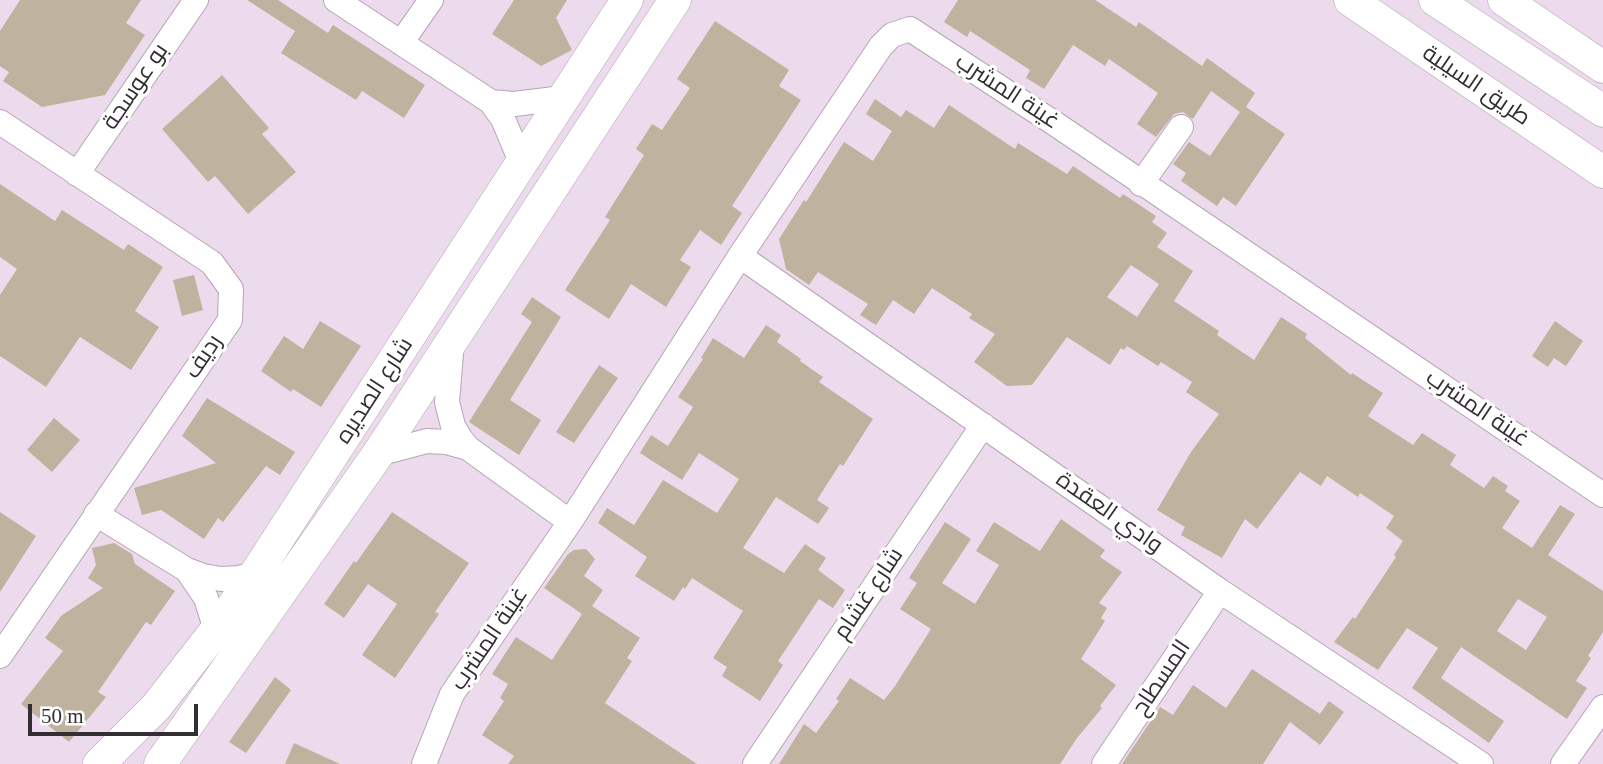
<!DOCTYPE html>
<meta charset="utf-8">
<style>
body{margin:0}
#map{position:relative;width:1603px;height:764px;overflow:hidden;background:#ecdbec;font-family:"Times New Roman",serif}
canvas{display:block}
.scale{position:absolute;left:28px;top:704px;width:170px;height:32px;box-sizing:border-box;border:4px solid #332d34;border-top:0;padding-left:9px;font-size:21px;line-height:24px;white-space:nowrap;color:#332d34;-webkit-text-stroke:5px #fff;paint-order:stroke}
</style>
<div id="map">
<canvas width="1603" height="764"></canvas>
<div class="scale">50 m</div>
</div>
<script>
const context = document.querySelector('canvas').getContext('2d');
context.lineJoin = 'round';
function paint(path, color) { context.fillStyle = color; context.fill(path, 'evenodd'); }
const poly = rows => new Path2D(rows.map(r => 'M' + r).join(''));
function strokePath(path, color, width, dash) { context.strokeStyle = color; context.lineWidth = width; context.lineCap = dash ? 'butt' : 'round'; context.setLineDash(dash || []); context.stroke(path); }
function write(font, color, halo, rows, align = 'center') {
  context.font = font + ' "Times New Roman",Cairo,serif'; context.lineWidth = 6; context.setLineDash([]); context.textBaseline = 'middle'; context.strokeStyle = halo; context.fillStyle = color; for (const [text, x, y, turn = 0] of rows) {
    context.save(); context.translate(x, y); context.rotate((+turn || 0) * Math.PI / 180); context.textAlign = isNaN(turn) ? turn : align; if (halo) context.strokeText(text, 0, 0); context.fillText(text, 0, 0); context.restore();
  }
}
paint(poly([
 [20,0,141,0,126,23,145,35,105,95,42,107,3,81,9,72,0,66,0,31],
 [247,0,278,0,328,33,333,25,425,85,404,118,362,91,356,100,281,53,295,31],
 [514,0,567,0,556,18,572,50,541,66,492,34],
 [958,0,1095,0,1136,27,1139,22,1202,66,1207,58,1225,71,1255,93,1246,107,1285,134,1236,206,1223,197,1217,206,1181,181,1186,173,1173,164,1189,142,1210,156,1240,112,1211,91,1193,119,1183,112,1174,114,1156,137,1137,124,1158,93,1109,59,1105,66,1073,45,1044,89,1026,78,1030,70,970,31,967,37,944,22],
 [715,21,789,70,779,86,801,100,732,206,742,213,721,245,700,230,680,260,691,267,666,307,631,284,609,319,565,290,610,220,605,217,644,155,636,149,652,124,662,130,690,88,677,79],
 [222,75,269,128,262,134,296,172,248,214,215,176,208,182,162,129],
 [875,99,901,117,906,110,934,128,949,105,1015,149,1018,143,1067,174,1073,166,1120,198,1123,194,1156,216,1152,222,1167,233,1157,247,1193,271,1174,301,1219,331,1217,335,1254,360,1281,317,1307,334,1305,338,1351,375,1352,373,1383,393,1368,416,1413,445,1422,433,1456,455,1450,465,1484,488,1493,476,1508,486,1505,491,1520,501,1502,528,1532,548,1560,505,1575,514,1548,555,1603,591,1603,632,1588,656,1591,658,1576,681,1587,688,1567,719,1461,647,1441,678,1504,721,1489,743,1412,688,1438,648,1407,628,1378,670,1334,642,1353,617,1355,619,1396,557,1394,555,1403,541,1386,528,1394,516,1360,493,1358,497,1327,476,1321,486,1300,472,1257,529,1245,519,1222,558,1181,535,1185,527,1157,510,1191,452,1219,414,1186,392,1192,382,1161,362,1158,366,1127,346,1124,350,1121,348,1110,365,1067,337,1032,385,1007,386,974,362,995,334,969,318,972,314,932,288,914,314,893,300,876,325,860,315,868,304,818,272,809,285,786,269,779,239,804,200,806,202,844,142,873,161,892,131,866,114],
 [1131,265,1159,284,1137,317,1107,297],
 [1518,599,1547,617,1526,650,1497,631],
 [0,184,55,221,62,210,124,250,128,244,163,267,135,311,159,327,131,370,80,337,46,387,0,356,0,295,17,269,0,257],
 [194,275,203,310,182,316,173,280],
 [532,297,561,317,510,400,541,420,519,455,469,422,532,322,521,314],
 [320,321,361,346,321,407,293,389,291,392,261,371,284,336,303,349],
 [1555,321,1583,341,1566,366,1554,358,1548,367,1532,356],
 [766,325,781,335,777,342,801,359,800,361,823,377,819,382,873,419,843,466,840,464,817,500,829,508,818,524,776,497,743,548,784,573,805,544,826,558,818,570,845,590,833,608,819,599,778,661,783,665,760,701,722,676,727,667,713,658,743,611,692,578,685,589,683,587,674,601,635,576,647,557,598,523,607,508,634,525,663,480,717,513,739,479,699,453,682,480,640,453,651,435,668,446,693,407,678,397,703,359,701,358,713,338,744,358],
 [599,365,618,378,574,443,556,432],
 [207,398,295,452,280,475,266,466,223,522,218,518,204,539,161,510,142,515,134,488,216,463,182,436],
 [54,418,80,440,52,472,27,450],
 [0,512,36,536,0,592],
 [392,512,469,563,435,612,439,614,395,678,362,655,397,604,368,584,344,618,324,604,354,561,356,563],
 [1061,519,1105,550,1100,557,1122,572,1099,603,1107,608,1101,618,1105,621,1081,659,1116,685,1100,706,1102,708,1077,738,1060,764,779,764,804,724,816,733,839,701,836,699,850,678,884,700,895,686,931,629,900,609,917,583,909,578,945,522,971,539,942,583,975,604,999,565,976,551,994,522,1040,551],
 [114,543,132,554,135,564,175,591,151,625,146,622,98,692,106,697,69,742,21,704,63,651,45,638,61,616,103,588,88,578,96,565,92,548],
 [586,549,595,559,584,576,603,590,592,606,640,638,627,658,632,661,605,703,697,764,508,764,514,756,482,735,504,701,500,698,508,684,492,674,516,637,552,660,582,614,544,588,568,554,574,550],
 [1252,669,1320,714,1329,701,1344,712,1320,745,1290,722,1263,764,1122,764,1160,707,1173,715,1193,685,1226,708],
 [275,677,291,690,246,753,229,742],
 [294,743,340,764,285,764]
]), '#bfb3a0');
const minor = poly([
 [336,0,491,102,503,119,522,164],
 [401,43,431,0],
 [491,102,514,104,563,98],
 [0,122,212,263,231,289,230,320,0,656],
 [77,174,196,0],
 [1141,184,1181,127],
 [740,256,1220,591,1481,764],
 [452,342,447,402,453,426,460,438,468,448,570,522],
 [378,454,427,441,446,442,468,448],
 [96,514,187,570,203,576,221,579,239,578,256,573],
 [187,570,206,598,216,630],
 [424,764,452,694,570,522,740,256,881,46,892,35,910,29,1054,123,1603,495],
 [755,764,983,425],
 [1104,764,1220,591],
 [1563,764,1603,707]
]);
const major = poly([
 [1350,0,1603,172],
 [1435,0,1603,111],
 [1504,0,1603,67],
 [99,764,156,707,216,630,256,573,627,0],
 [160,764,378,454,675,0]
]);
strokePath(minor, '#b5a5b6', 26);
strokePath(major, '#b5a5b6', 33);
strokePath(minor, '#fff', 24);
strokePath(major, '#fff', 32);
write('23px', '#332d34', '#fff', [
 ["طريق السيلية",1476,86,34],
 ["بو عوسجة",136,87,-56],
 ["غينة المشرب",1007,92,33],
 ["رديف",204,357,-56],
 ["شارع الصديره",375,391,-57],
 ["غينة المشرب",1477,409,34],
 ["وادي العقدة",1109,513,35],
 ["شارع غشام",869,594,-56],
 ["غينة المشرب",490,639,-56],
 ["المسطاح",1162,678,-56]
]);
</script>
